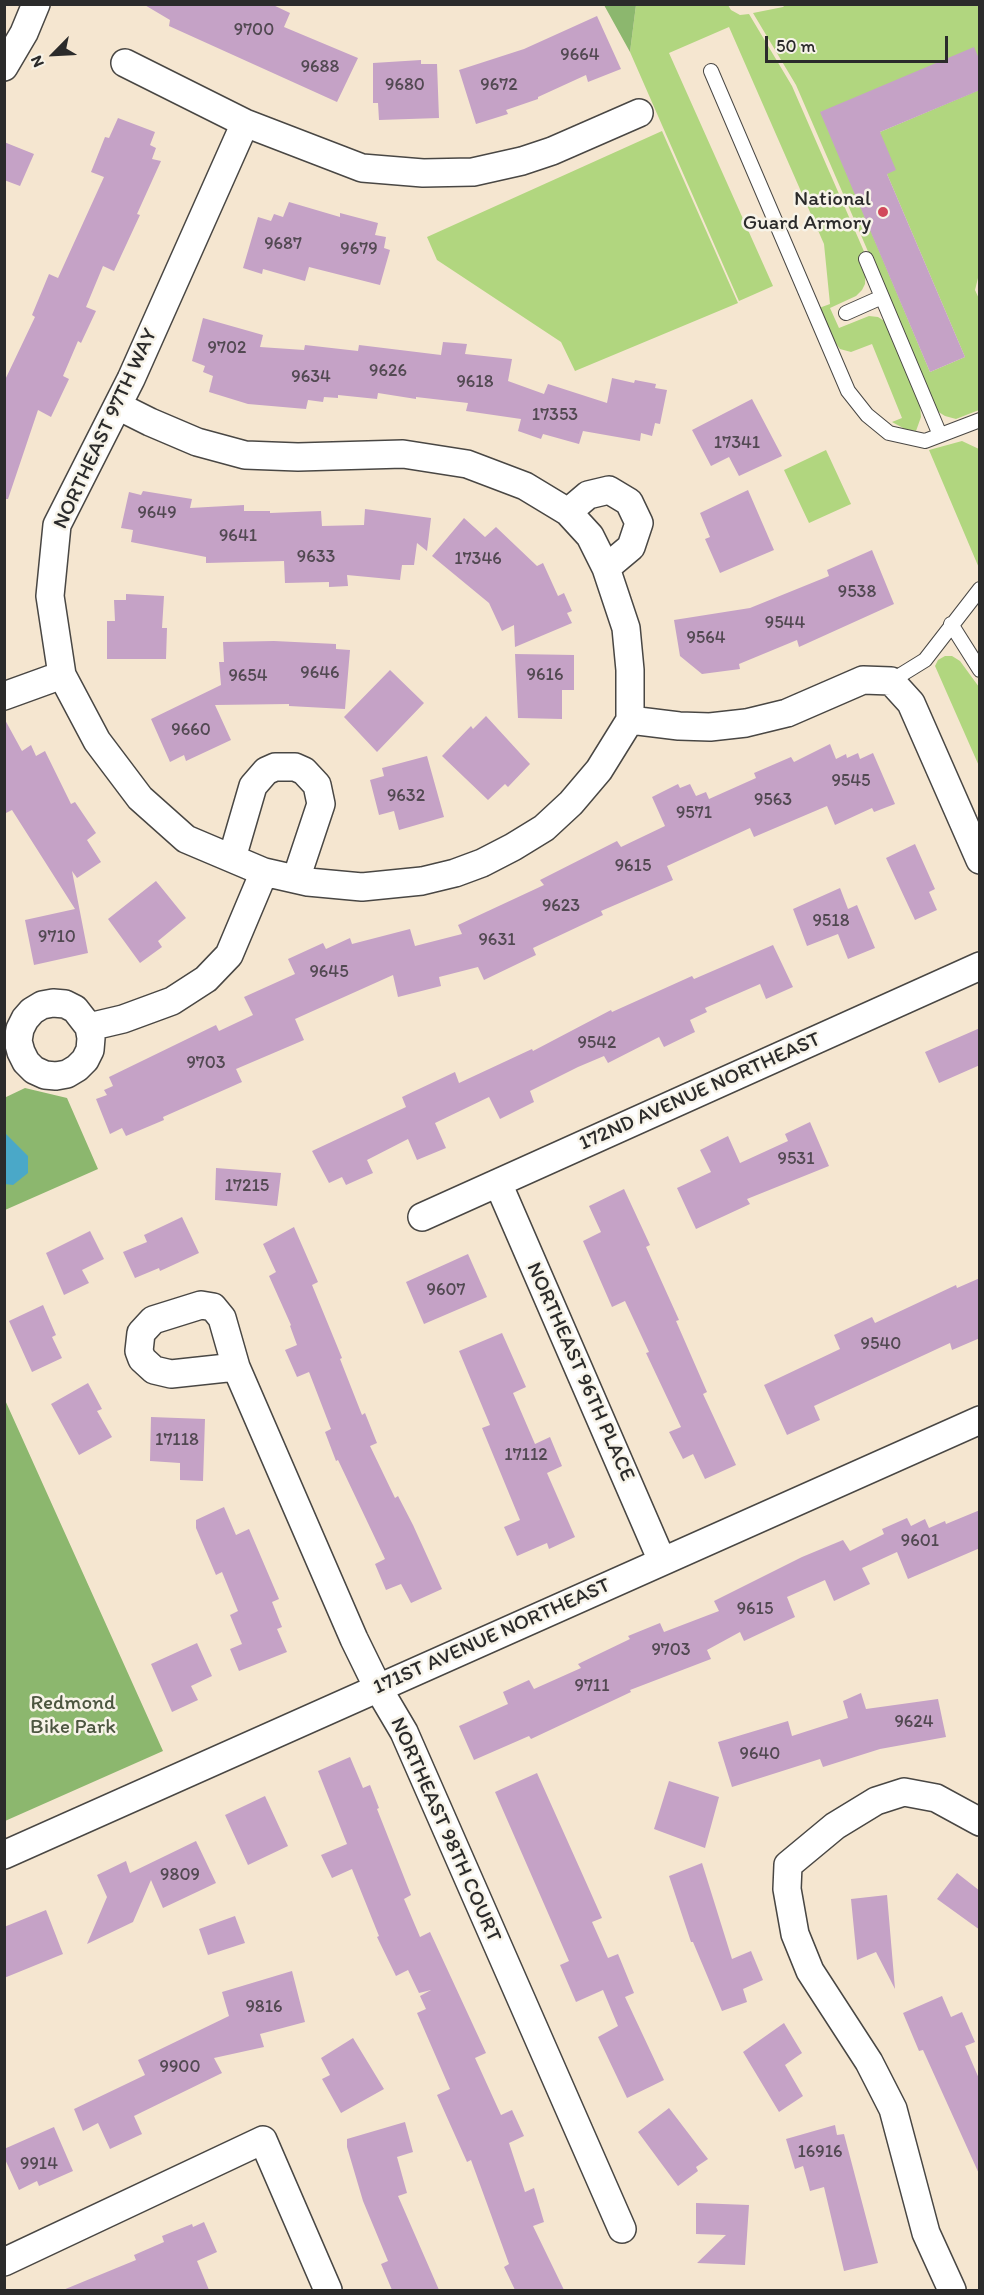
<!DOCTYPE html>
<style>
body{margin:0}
#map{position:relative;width:984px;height:2295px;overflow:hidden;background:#f5e6d0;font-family:Itim,sans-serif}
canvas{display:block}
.frame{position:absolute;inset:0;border:6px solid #2b2b2b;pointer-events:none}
.north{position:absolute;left:24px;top:24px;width:60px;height:60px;-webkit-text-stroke:4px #f7f3e8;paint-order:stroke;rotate:246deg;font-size:16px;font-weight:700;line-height:24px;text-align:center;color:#2b2b2b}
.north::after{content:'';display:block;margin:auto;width:21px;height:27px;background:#2b2b2b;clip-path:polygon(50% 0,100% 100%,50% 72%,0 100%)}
.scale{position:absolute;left:765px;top:36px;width:183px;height:27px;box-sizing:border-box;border:3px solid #2b2b2b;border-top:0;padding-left:8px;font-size:18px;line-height:21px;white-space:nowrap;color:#2b2b2b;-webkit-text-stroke:4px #f7f3e8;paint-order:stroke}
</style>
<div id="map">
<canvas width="984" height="2295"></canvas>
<div class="frame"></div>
<div class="north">N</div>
<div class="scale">50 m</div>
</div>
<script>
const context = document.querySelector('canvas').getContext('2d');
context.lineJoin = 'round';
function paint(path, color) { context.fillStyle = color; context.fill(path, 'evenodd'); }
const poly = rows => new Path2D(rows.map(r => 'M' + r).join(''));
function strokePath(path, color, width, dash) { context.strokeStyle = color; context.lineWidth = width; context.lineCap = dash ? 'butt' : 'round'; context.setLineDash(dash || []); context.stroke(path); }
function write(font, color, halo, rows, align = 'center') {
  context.font = font + ' Itim,sans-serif'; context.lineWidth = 5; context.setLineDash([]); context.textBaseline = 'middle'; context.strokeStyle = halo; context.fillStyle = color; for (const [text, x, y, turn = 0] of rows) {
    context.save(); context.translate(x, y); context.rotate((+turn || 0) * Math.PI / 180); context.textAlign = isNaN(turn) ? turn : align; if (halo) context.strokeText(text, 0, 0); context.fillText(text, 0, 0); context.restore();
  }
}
paint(poly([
 [786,4,979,5,979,61,821,112,930,372,965,357,887,174,880,132,979,90,980,270,975,290,980,301,979,410,956,419,945,416,937,411,796,85,753,13,783,7],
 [636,5,728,5,731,10,740,15,749,14,792,86,866,256,865,284,862,290,856,296,830,308,839,328,869,316,878,317,886,322,920,405,921,417,916,431,905,429,892,422,902,418,872,344,851,352,840,349,832,338,819,308,830,304,824,244,729,27,669,53,773,286,739,301,630,52],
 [662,131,738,303,575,371,561,342,437,260,427,237],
 [962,441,979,449,979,568,929,450],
 [826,450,851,504,809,523,784,470],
 [945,656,952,656,960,661,979,687,979,766,935,666,938,660]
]), '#b1d67f');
paint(poly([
 [604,5,636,5,630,52],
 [25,1088,67,1098,98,1169,5,1210,4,1098],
 [5,1400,163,1751,5,1821,4,1821]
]), '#8cb76e');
paint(poly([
 [5,1133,28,1156,28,1173,13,1185,5,1184]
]), '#4aa8c8');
paint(poly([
 [143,4,271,4,290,13,284,27,358,58,337,102,169,26,170,20],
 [597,16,621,69,588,82,586,75,538,97,538,99,506,110,508,114,476,124,459,70,524,49],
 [974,47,980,61,980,90,880,132,896,170,887,174,965,357,930,372,820,112],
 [421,60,421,64,437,64,439,118,379,120,378,103,373,103,373,63],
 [118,118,155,132,150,145,156,148,152,159,161,161,137,214,140,215,114,271,103,266,86,307,96,311,81,343,78,341,63,376,69,379,51,417,38,410,8,499,4,499,4,382,35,317,32,315,49,274,58,278,104,177,91,172,105,137,109,138],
 [4,142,34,154,20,186,4,180],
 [289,202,340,217,340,213,378,223,375,235,386,237,384,248,390,250,380,285,309,267,305,281,263,269,262,274,243,268,258,217,271,221,274,214,283,217],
 [203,318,263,335,260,347,304,350,305,345,358,351,359,345,441,355,443,342,467,344,465,354,512,359,508,381,544,394,548,384,607,403,612,378,634,383,635,380,656,384,655,388,667,390,660,424,655,423,652,436,641,433,640,441,583,431,579,444,543,434,541,439,518,431,521,419,466,411,468,403,416,397,416,399,378,393,377,399,338,395,338,398,324,397,323,402,308,400,306,409,248,404,209,392,213,376,203,372,205,366,192,361],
 [752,399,782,456,739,476,729,457,711,466,692,430],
 [748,490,774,550,720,573,705,539,710,537,700,513],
 [143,491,192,499,190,508,244,505,244,511,270,511,270,513,321,511,322,526,364,525,365,509,431,518,427,551,417,543,414,565,402,565,400,580,347,575,348,586,329,587,329,582,285,583,284,561,206,563,206,557,131,542,133,530,121,528,129,492,141,495],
 [464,518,485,537,496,527,537,566,543,563,558,596,564,593,572,611,567,613,572,623,515,647,514,625,502,631,489,603,432,556],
 [872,550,894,604,799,647,797,640,739,664,740,669,702,674,680,656,674,620,750,608,829,576,827,570],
 [126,594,164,596,162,628,167,628,166,659,107,659,107,621,115,621,114,600,126,600],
 [274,641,336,644,336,649,350,650,345,709,289,706,289,704,215,705,231,740,186,761,184,755,170,762,151,719,221,685,219,662,224,662,223,642],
 [515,654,574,655,574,690,562,690,562,719,518,718],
 [390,670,424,703,377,752,344,717],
 [486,716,530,764,508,787,505,784,488,800,442,756,471,726,473,729],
 [4,718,22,751,31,745,36,756,45,751,71,804,75,802,96,833,87,840,101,862,77,878,72,871,88,953,34,965,25,920,75,909,12,810,4,814],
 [830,744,836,759,846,754,847,758,858,753,860,759,873,753,895,804,874,812,872,808,835,825,827,806,754,837,750,828,667,866,673,880,601,911,603,915,533,948,536,955,484,980,478,967,439,977,441,986,398,997,393,975,295,1019,304,1040,236,1069,242,1082,163,1117,164,1120,126,1136,122,1128,110,1134,96,1099,107,1095,104,1090,113,1086,109,1077,216,1025,219,1031,253,1015,244,997,295,974,288,959,323,943,326,949,350,938,352,944,410,929,415,946,462,934,458,925,544,885,540,880,617,841,621,847,665,826,652,797,678,784,680,788,690,784,696,796,706,792,709,799,756,778,754,773,791,757,794,762],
 [427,756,444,817,399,830,394,811,379,815,370,780,384,776,382,768],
 [915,844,935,889,929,892,937,910,915,920,886,858],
 [156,881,186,918,158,941,162,947,140,963,108,919],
 [840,888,848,909,857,905,875,948,848,959,838,934,807,946,793,909],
 [773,945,793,987,766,999,760,984,705,1008,707,1012,690,1020,695,1032,664,1047,659,1037,608,1063,604,1056,578,1067,530,1091,534,1102,500,1119,489,1097,435,1123,446,1148,417,1160,408,1139,367,1160,373,1173,346,1185,342,1177,329,1183,312,1151,406,1107,402,1097,455,1072,459,1083,532,1049,533,1051,611,1010,612,1012,692,976,694,979],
 [980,1028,980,1065,939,1083,925,1052],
 [810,1122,829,1166,747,1199,750,1204,696,1229,677,1188,711,1172,700,1150,728,1136,740,1163,788,1141,785,1134],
 [216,1168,281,1173,277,1206,215,1200],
 [624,1189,650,1245,646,1247,679,1320,676,1321,707,1392,703,1394,736,1465,705,1479,693,1454,683,1459,669,1432,681,1427,646,1353,649,1352,625,1301,612,1307,583,1241,601,1232,589,1206],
 [182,1217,199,1253,160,1271,159,1268,135,1278,123,1252,147,1242,144,1235],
 [294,1227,318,1282,312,1285,342,1358,340,1359,362,1415,365,1413,377,1443,370,1446,395,1498,398,1496,413,1525,442,1589,411,1603,401,1584,386,1590,375,1564,385,1559,338,1460,336,1461,325,1432,331,1429,309,1372,297,1377,285,1350,297,1345,290,1326,291,1325,269,1276,276,1272,263,1244],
 [90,1231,104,1259,82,1270,89,1283,64,1295,46,1253],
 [468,1254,487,1297,424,1324,406,1282],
 [980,1278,980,1338,952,1350,950,1343,814,1406,820,1420,787,1435,764,1385,840,1349,834,1335,872,1317,875,1323,956,1285,957,1288],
 [43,1305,56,1335,52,1337,62,1358,32,1372,9,1321],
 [502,1333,526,1387,513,1393,535,1444,550,1437,562,1466,547,1473,575,1537,549,1549,547,1543,517,1556,504,1527,520,1520,482,1428,490,1425,459,1351],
 [88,1383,102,1409,97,1411,112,1437,79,1455,51,1404],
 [151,1417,205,1419,203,1481,180,1480,180,1463,150,1461],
 [224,1507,236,1535,249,1529,279,1599,272,1602,282,1627,277,1629,287,1652,239,1671,230,1649,242,1644,230,1615,238,1611,222,1572,216,1575,196,1528,196,1520],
 [980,1510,980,1548,908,1579,897,1552,862,1568,870,1584,834,1601,825,1580,787,1597,795,1617,744,1641,740,1632,707,1650,711,1659,630,1690,631,1692,531,1739,529,1736,474,1760,459,1726,508,1704,503,1692,529,1680,534,1689,581,1668,578,1664,630,1639,628,1636,660,1623,664,1632,719,1611,714,1601,802,1557,843,1540,850,1551,884,1534,882,1529,907,1518,911,1526,925,1519,929,1528,945,1521,946,1524],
 [197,1643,212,1676,191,1686,198,1700,172,1712,151,1664],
 [861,1693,866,1709,938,1699,946,1737,880,1749,823,1767,820,1759,732,1787,718,1742,788,1721,792,1736,848,1718,843,1701],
 [350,1757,363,1788,370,1785,379,1808,377,1809,411,1895,404,1899,420,1937,430,1932,486,2053,475,2058,501,2115,512,2110,524,2136,509,2143,525,2192,534,2188,544,2222,533,2226,564,2290,515,2290,504,2267,509,2264,471,2160,467,2162,437,2095,450,2089,417,2013,426,2009,420,1996,431,1990,419,1993,408,1970,396,1976,377,1937,379,1936,352,1869,332,1878,321,1855,347,1844,318,1771],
 [537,1773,602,1918,592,1922,608,1958,618,1954,634,1993,625,1997,664,2080,627,2098,598,2037,618,2026,603,1990,576,2002,560,1965,569,1961,495,1792],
 [669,1781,719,1797,705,1848,654,1829],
 [265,1796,288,1846,248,1865,225,1815],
 [196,1841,216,1883,163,1908,151,1880,133,1922,87,1944,107,1897,97,1875,126,1861,130,1873],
 [702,1863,732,1959,751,1951,763,1980,743,1989,747,2002,722,2011,693,1942,691,1942,669,1876],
 [957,1873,980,1891,980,1930,937,1899],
 [887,1895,895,1989,876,1952,857,1960,851,1899],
 [46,1910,63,1954,4,1978,4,1927],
 [235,1916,245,1943,208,1955,199,1929],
 [292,1971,305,2022,260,2034,264,2047,214,2058,222,2073,134,2116,142,2134,110,2149,98,2123,83,2131,74,2109,145,2075,138,2060,229,2016,222,1992],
 [942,1996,951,2017,962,2012,975,2042,965,2046,980,2081,980,2176,923,2050,919,2051,903,2013],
 [784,2023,802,2053,785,2065,803,2096,779,2112,743,2052],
 [353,2038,384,2089,341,2113,322,2079,330,2075,321,2058],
 [669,2108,708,2159,696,2167,698,2171,678,2186,638,2132],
 [405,2122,413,2152,397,2157,407,2193,398,2196,439,2290,392,2290,381,2264,388,2261,363,2201,347,2147,347,2139],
 [835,2125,837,2135,844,2134,878,2263,844,2271,824,2187,810,2191,803,2166,795,2169,786,2139],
 [54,2127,73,2171,39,2186,37,2181,19,2190,4,2157,4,2149],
 [696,2203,749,2205,745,2265,697,2263,726,2235,696,2234],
 [204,2222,217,2252,197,2261,209,2290,63,2290,136,2260,134,2255,164,2242,162,2236,192,2224,193,2227]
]), '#c5a2c6');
const service = poly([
 [711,71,848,391,867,415,889,433,925,441,980,420],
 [866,259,940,435],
 [846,313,882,297],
 [951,624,980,670],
 [891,681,925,660,980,589]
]);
const minor = poly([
 [125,63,245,123,362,168,423,173,473,172,522,161,552,151,639,113],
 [4,67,24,33,36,4],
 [245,123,131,379,57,525,50,596,62,675,97,741,140,798,186,839,264,872,308,882,362,887,422,881,455,873,482,863,513,847,544,828,571,803,599,770,630,720],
 [118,406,150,422,197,442,245,455,298,457,403,454,467,464,525,486,568,512,590,536,606,568,626,628,630,670,630,720],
 [568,512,588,495,609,490,629,502,639,523,631,547,606,568],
 [4,696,62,675],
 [630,720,679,726,710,727,746,723,787,713,863,680,891,681,911,703,980,860],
 [232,858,253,786,266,771,275,767,295,767,304,771,317,785,321,804,296,879],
 [89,1027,91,1038,90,1050,85,1060,77,1068,67,1074,56,1076,45,1075,34,1070,26,1062,21,1052,18,1041,20,1029,25,1019,32,1011,42,1005,53,1003,65,1004,75,1009,89,1027,123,1019,172,1001,206,979,229,955,264,872],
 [498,1183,662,1561],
 [422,1217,980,966],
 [236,1367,171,1374,154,1370,142,1359,139,1351,141,1333,153,1320,201,1305,213,1307,222,1318,236,1367,354,1639,378,1688,404,1732,622,2229],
 [4,1855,980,1420],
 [788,1865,787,1889,795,1934,810,1971,869,2062,893,2109,926,2233,952,2290],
 [788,1865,835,1826,876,1801,904,1792,936,1798,980,1822],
 [4,2262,263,2140,328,2290]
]);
strokePath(service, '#494744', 16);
strokePath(minor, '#494744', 30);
strokePath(service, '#fff', 14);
strokePath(minor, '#fff', 27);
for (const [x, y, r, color] of [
 [883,212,6,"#d1495b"]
]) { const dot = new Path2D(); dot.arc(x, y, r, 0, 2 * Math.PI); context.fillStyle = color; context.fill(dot); strokePath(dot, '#f7f3e8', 2); }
write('18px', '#524952', null, [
 ["9700",254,30],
 ["9664",580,55],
 ["9688",320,67],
 ["9680",405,85],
 ["9672",499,85],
 ["9687",283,244],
 ["9679",359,249],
 ["9702",227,348],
 ["9626",388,371],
 ["9634",311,377],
 ["9618",475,382],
 ["17353",555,415],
 ["17341",737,443],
 ["9649",157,513],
 ["9641",238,536],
 ["9633",316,557],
 ["17346",478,559],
 ["9538",857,592],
 ["9544",785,623],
 ["9564",706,638],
 ["9646",320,673],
 ["9616",545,675],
 ["9654",248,676],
 ["9660",191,730],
 ["9545",851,781],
 ["9632",406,796],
 ["9563",773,800],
 ["9571",694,813],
 ["9615",633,866],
 ["9623",561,906],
 ["9518",831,921],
 ["9710",57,937],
 ["9631",497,940],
 ["9645",329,972],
 ["9542",597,1043],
 ["9703",206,1063],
 ["9531",796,1159],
 ["17215",247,1186],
 ["9607",446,1290],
 ["9540",881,1344],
 ["17118",177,1440],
 ["17112",526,1455],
 ["9601",920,1541],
 ["9615",755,1609],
 ["9703",671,1650],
 ["9711",592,1686],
 ["9624",914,1722],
 ["9640",760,1754],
 ["9809",180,1875],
 ["9816",264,2007],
 ["9900",180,2067],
 ["16916",820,2152],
 ["9914",39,2164]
]);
write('21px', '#2b2b2b', '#f7f3e8', [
 ["National",871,200],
 ["Guard Armory",871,224]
], 'right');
write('21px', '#2b2b2b', '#f7f3e8', [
 ["NORTHEAST 97TH WAY",106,429,-65],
 ["172ND AVENUE NORTHEAST",700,1092,-24],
 ["NORTHEAST 96TH PLACE",580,1372,66],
 ["171ST AVENUE NORTHEAST",492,1637,-24],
 ["NORTHEAST 98TH COURT",445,1830,66]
]);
write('21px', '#4c5640', '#f7f3e8', [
 ["Redmond",73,1704],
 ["Bike Park",73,1728]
]);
</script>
